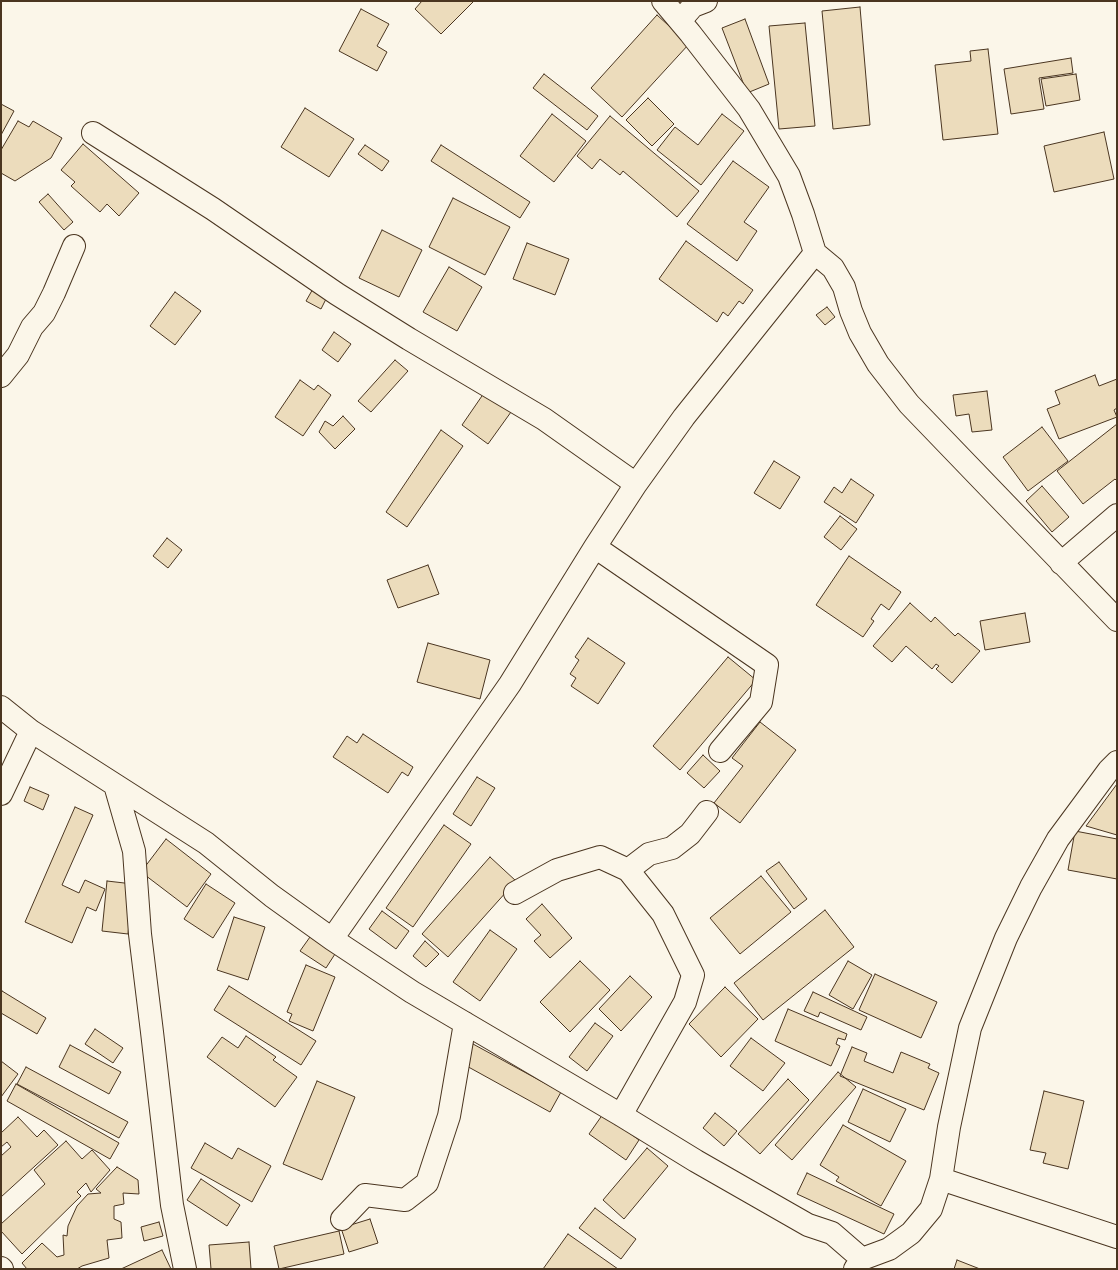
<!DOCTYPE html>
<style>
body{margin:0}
#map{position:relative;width:1118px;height:1270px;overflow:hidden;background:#fbf6e9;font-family:"Exo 2",sans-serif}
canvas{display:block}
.frame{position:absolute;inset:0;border:2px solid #4a3520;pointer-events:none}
</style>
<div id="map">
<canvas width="1118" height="1270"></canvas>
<div class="frame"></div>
</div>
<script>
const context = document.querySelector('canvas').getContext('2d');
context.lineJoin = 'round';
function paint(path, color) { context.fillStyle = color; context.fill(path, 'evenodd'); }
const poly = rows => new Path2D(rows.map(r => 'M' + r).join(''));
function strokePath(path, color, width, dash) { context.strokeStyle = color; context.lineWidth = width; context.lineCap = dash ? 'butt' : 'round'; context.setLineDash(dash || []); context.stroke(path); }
const building = poly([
 [422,1,474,1,441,34,415,9,422,1],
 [860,7,870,125,833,129,822,11,860,7],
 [361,9,389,24,377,46,387,52,377,71,339,51,361,9],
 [657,15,689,44,622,117,591,88,657,15],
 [745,19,769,84,747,93,722,28,745,19],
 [805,23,815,126,779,129,769,26,805,23],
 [988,49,998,134,943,140,935,65,971,61,970,51,988,49],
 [1071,58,1073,73,1039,78,1044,109,1011,114,1004,69,1071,58],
 [544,74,598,116,587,130,533,88,544,74],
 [1076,74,1080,100,1046,106,1041,79,1076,74],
 [648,98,674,124,652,146,626,120,648,98],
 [1,104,14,111,1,135,1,104],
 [305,108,354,139,329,177,281,147,305,108],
 [552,114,586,141,554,182,520,156,552,114],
 [722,114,744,131,701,185,657,150,675,127,698,145,722,114],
 [610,116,699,191,677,217,623,171,620,175,600,159,592,169,577,156,610,116],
 [18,121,29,127,33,121,62,138,51,158,15,181,1,173,1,150,18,121],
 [1104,132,1114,179,1054,192,1044,146,1104,132],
 [83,144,139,193,119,216,107,204,100,212,71,186,75,182,61,170,83,144],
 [365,145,389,161,382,171,358,154,365,145],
 [441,145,530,202,520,218,431,161,441,145],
 [733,161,769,187,744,222,757,231,737,261,687,224,733,161],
 [48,194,73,222,64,230,39,202,48,194],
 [453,198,510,227,485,275,429,247,453,198],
 [382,230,422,250,399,297,359,278,382,230],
 [686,241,753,290,743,304,739,301,728,316,723,312,717,322,659,279,686,241],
 [527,243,569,259,555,295,513,279,527,243],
 [449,267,482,287,457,331,423,312,449,267],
 [314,287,328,295,321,309,306,301,314,287],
 [175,292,201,311,175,345,150,326,175,292],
 [827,307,835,317,825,325,816,315,827,307],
 [334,332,351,344,338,362,322,350,334,332],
 [395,360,408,371,371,412,358,401,395,360],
 [1095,375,1099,386,1117,379,1117,408,1114,410,1117,417,1059,439,1047,409,1060,404,1055,391,1095,375],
 [300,380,314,390,318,385,331,395,303,436,275,417,300,380],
 [987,391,992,430,972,432,969,414,956,416,953,395,987,391],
 [484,393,511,412,488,444,462,425,484,393],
 [343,416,355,429,335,449,319,432,325,421,333,426,343,416],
 [1117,424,1117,481,1115,479,1083,504,1057,471,1117,424],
 [1042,427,1068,461,1028,491,1003,457,1042,427],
 [441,430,463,446,407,527,386,512,441,430],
 [774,461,800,477,780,509,754,493,774,461],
 [851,479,874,495,856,523,824,502,834,487,842,493,851,479],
 [1042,486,1069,517,1052,532,1026,501,1042,486],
 [840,516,857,529,841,550,824,537,840,516],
 [167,538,182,550,168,568,153,556,167,538],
 [849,556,901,592,889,610,881,604,871,619,874,621,863,637,816,605,849,556],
 [428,565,439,594,398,608,387,580,428,565],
 [910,603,931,622,935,617,955,636,958,633,980,651,952,683,936,669,939,666,936,664,932,669,906,646,892,662,873,646,910,603],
 [1025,613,1030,642,985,650,980,621,1025,613],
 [588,638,625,663,598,704,571,686,576,678,570,674,579,660,575,657,588,638],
 [428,643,490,660,480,699,417,682,428,643],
 [728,657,756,680,680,770,653,746,728,657],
 [760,722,796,750,740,823,714,803,743,766,732,758,760,722],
 [363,734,413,767,408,776,402,772,388,793,333,757,347,736,357,743,363,734],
 [703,755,720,771,704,788,687,773,703,755],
 [477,777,495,788,471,826,453,814,477,777],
 [1117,784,1117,835,1086,826,1117,784],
 [30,787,49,795,43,810,24,801,30,787],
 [75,807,93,815,62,885,79,893,85,880,105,889,96,911,87,907,72,943,25,922,75,807],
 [444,825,471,844,413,927,386,908,444,825],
 [1075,831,1117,839,1117,879,1068,870,1075,831],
 [166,839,211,874,187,907,141,872,166,839],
 [490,857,516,881,448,957,422,934,490,857],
 [779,862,807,899,794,909,766,871,779,862],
 [761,876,791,912,740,954,710,918,761,876],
 [107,881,133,884,128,934,102,931,107,881],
 [206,884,235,903,213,938,184,919,206,884],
 [542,904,572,938,550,958,534,941,541,935,526,919,542,904],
 [825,910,854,947,763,1020,734,983,825,910],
 [382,911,409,931,396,949,369,929,382,911],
 [234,917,265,927,248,980,217,970,234,917],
 [490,930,517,949,480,1001,453,982,490,930],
 [310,937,335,954,326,968,300,951,310,937],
 [425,941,439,954,426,967,413,956,425,941],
 [580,961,610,990,570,1032,540,1002,580,961],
 [848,961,872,975,853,1009,829,995,848,961],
 [306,965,335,977,313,1031,289,1021,292,1014,287,1012,306,965],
 [875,974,937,1002,921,1038,859,1010,875,974],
 [630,976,652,997,621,1031,599,1009,630,976],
 [229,986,316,1041,301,1065,214,1010,229,986],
 [725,987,758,1019,721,1057,689,1024,725,987],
 [2,991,46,1018,37,1034,1,1013,1,993,2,991],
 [813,992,867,1017,861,1030,820,1012,818,1017,804,1011,813,992],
 [788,1009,847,1034,845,1040,838,1038,836,1044,840,1046,831,1066,775,1041,788,1009],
 [595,1023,613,1036,587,1071,569,1057,595,1023],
 [95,1029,123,1048,113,1063,85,1044,95,1029],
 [246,1036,276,1057,273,1060,297,1077,275,1107,207,1057,222,1037,238,1048,246,1036],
 [751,1038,785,1063,763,1091,730,1066,751,1038],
 [473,1044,561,1092,550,1112,463,1064,473,1044],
 [70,1045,121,1072,109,1094,59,1067,70,1045],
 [852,1047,867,1053,864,1061,893,1073,901,1052,930,1064,928,1068,939,1073,924,1110,840,1076,852,1047],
 [1,1061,18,1074,1,1097,1,1061],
 [26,1067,128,1122,119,1138,17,1084,26,1067],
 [838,1072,856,1087,792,1160,775,1145,838,1072],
 [788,1079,809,1100,760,1154,738,1134,788,1079],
 [317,1081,355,1097,322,1180,283,1164,317,1081],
 [16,1084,119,1143,110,1159,7,1101,16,1084],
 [863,1089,906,1109,890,1142,848,1122,863,1089],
 [1044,1091,1084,1101,1068,1169,1043,1163,1046,1153,1030,1150,1044,1091],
 [715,1113,737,1131,724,1146,703,1128,715,1113],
 [603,1114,639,1140,626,1160,589,1134,603,1114],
 [18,1117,37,1137,44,1130,58,1145,1,1197,1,1156,11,1147,7,1142,1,1147,1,1133,18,1117],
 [843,1125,906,1161,881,1206,836,1181,839,1177,820,1165,843,1125],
 [66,1141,82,1159,92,1150,110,1170,91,1192,86,1183,77,1192,81,1196,22,1254,1,1231,1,1224,45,1184,34,1170,66,1141],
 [205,1143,232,1159,238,1148,271,1166,252,1202,191,1168,205,1143],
 [647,1148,668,1166,624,1219,603,1200,647,1148],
 [117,1167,138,1180,139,1194,123,1193,124,1204,114,1206,114,1219,121,1222,122,1238,107,1240,109,1258,82,1266,77,1269,27,1269,22,1263,42,1243,57,1257,64,1255,63,1235,67,1236,68,1226,77,1206,88,1194,101,1193,96,1189,117,1167],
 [807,1173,894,1214,884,1234,797,1194,807,1173],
 [201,1179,240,1205,227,1226,187,1200,201,1179],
 [595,1208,636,1239,621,1259,579,1228,595,1208],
 [370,1219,378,1243,349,1252,341,1228,370,1219],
 [159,1222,163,1236,144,1241,141,1227,159,1222],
 [339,1231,344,1254,279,1269,274,1246,339,1231],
 [568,1234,618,1269,543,1269,568,1234],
 [249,1242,251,1269,211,1269,209,1245,249,1242],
 [162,1250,171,1269,121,1269,162,1250],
 [957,1260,980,1269,954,1269,957,1260]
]);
paint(building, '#ecdcbc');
strokePath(building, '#4a3520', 1);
const minor = poly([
 [663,1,690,33,749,109,789,176,803,214,815,253,833,268,844,287,851,311,860,333,878,364,909,404,1117,620],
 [680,21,693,6,706,1],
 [93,133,213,209,337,294,409,339,544,419,636,484],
 [1,376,18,355,32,327,44,313,54,293,74,246],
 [595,547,767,665,761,702,720,751],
 [1061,563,1117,515],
 [1,707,31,731,206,843,272,896,332,939,412,992,621,1115,696,1161,808,1225,832,1233,862,1259],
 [115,785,134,851,140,934,152,1032,172,1205,185,1269],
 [1,794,31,731],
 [628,870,649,854,672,848,690,834,707,812],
 [515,893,557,870,600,857,628,870,663,914,693,975,685,1002,621,1115],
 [332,939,510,684,595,547,636,484,684,417,815,253],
 [941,1179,1117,1237],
 [342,1219,365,1195,405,1200,427,1183,449,1116,465,1023],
 [1,1268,2,1269],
 [855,1269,862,1259,889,1249,911,1233,931,1209,941,1179,949,1127,970,1028,1006,938,1031,887,1058,839,1109,770,1117,762]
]);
strokePath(minor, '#4a3520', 24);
strokePath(minor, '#fbf6e9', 22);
</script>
